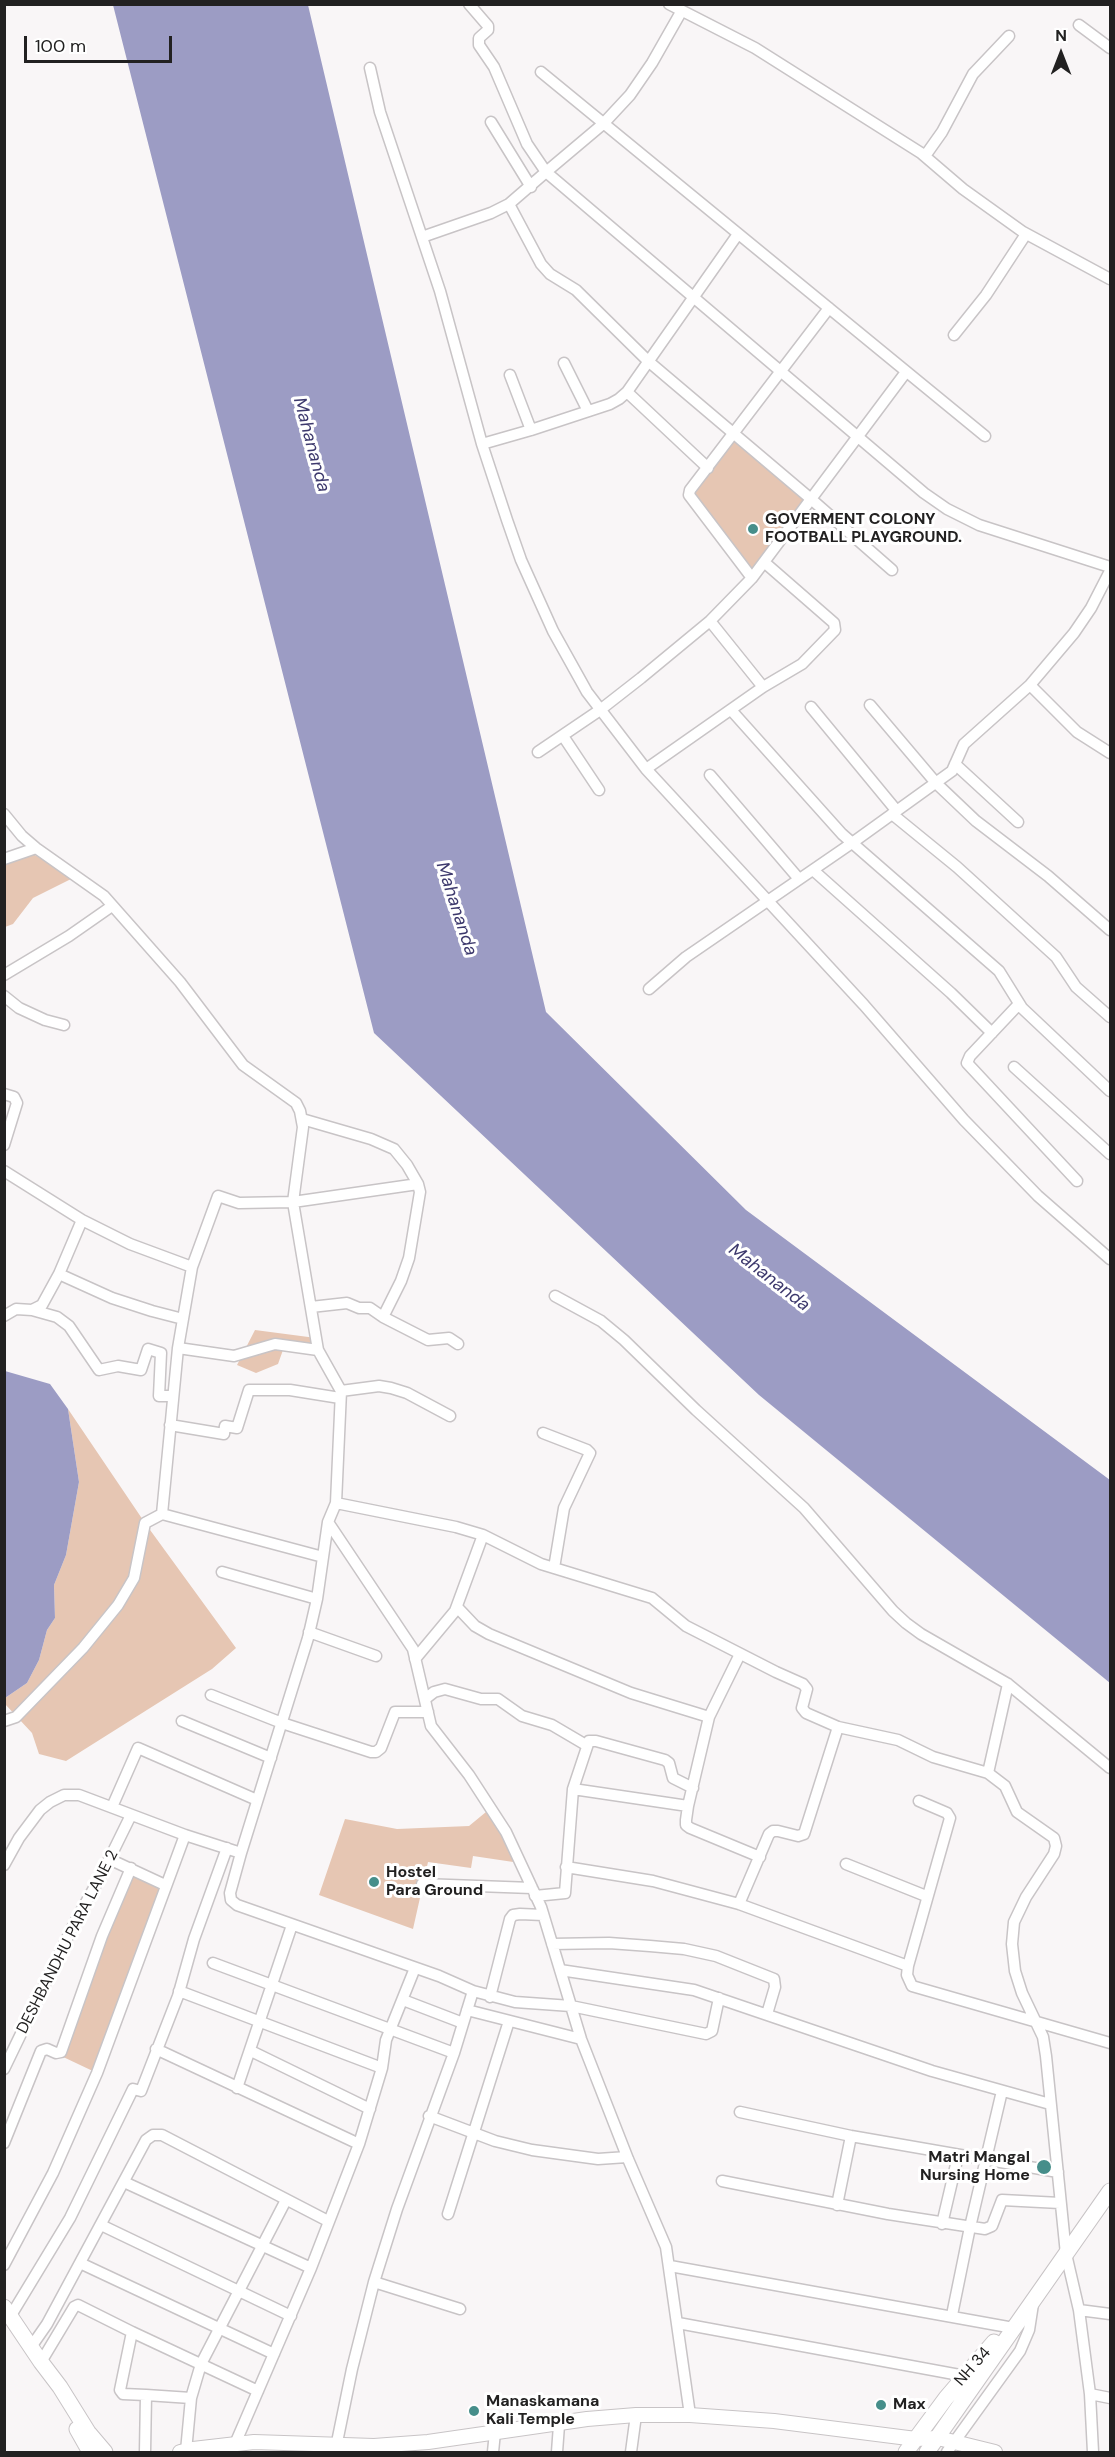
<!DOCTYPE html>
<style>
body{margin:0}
#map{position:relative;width:1115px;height:2457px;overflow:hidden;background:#f9f6f7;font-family:"DM Sans",sans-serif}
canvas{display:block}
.frame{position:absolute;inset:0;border:6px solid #222121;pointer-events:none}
.north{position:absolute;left:1031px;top:24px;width:60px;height:60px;-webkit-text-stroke:4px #fff;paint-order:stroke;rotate:0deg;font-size:16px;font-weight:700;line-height:24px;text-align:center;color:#222121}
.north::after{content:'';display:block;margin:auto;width:21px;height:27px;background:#222121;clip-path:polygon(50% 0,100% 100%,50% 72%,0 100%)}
.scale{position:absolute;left:24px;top:36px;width:148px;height:27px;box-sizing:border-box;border:3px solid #222121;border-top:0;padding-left:8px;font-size:18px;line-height:21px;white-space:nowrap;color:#222121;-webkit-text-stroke:4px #fff;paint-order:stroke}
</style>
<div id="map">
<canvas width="1115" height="2457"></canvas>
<div class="frame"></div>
<div class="north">N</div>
<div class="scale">100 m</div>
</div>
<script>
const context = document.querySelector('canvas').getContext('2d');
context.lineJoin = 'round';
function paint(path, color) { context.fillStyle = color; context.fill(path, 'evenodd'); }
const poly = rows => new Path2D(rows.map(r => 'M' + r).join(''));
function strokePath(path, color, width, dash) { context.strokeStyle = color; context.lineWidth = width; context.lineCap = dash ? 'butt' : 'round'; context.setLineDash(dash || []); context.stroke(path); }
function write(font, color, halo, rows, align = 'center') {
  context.font = font + ' "DM Sans",sans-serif'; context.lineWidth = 6; context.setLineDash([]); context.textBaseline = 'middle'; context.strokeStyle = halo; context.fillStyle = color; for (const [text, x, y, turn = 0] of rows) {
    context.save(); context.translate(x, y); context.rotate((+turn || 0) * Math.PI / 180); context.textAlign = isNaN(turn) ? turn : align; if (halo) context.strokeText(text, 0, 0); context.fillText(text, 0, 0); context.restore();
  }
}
paint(poly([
 [735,435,808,501,752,575,692,492],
 [33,854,75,877,33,898,13,924,5,927,5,863],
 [255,1330,316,1338,318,1350,283,1350,278,1364,256,1373,237,1365],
 [68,1409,145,1523,236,1648,212,1669,66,1761,39,1754,32,1733,5,1704,5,1698,27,1683,39,1660,47,1630,55,1618,54,1585,66,1555,79,1482],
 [486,1812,520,1863,473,1856,471,1868,428,1862,413,1929,319,1895,345,1819,397,1829,469,1826],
 [131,1869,164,1885,97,2073,59,2055]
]), '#e6c6b3');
paint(poly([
 [113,5,308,5,546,1012,746,1210,1110,1480,1110,1683,759,1395,374,1033],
 [5,1371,50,1384,68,1409,79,1482,66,1555,54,1585,55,1618,47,1630,39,1660,27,1683,5,1698]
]), '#9c9cc4');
const minor = poly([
 [469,4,488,26,488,30,479,38,479,45,494,67,527,144,546,172,509,204,541,264,550,274,576,290,648,361,811,499,906,372],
 [669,4,755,48,921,153,963,189,1023,232,1110,279],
 [681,12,652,63,630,95,603,124,546,172,924,493,947,509,979,525,1110,567],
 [1079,25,1110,48],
 [370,68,380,112,440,291,482,444,507,520,521,560,553,631,587,692,646,769,864,1005,964,1120,1038,1196,1110,1259],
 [541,72,985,436],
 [491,122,531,187],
 [925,156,942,132,973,74,1009,36],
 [422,237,491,213,509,204],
 [829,308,690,490,689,495,752,578,811,499,892,570],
 [954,335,986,295,1026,234],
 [564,363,588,411],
 [510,375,531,430],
 [627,392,708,468],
 [482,444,531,430,610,404,619,399,627,392,738,234],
 [710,621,763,687],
 [1030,685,1077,732,1110,753],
 [870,705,936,783,976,821,1048,876,1110,930],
 [811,707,896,810],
 [731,710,842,834,999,971,1022,1008,1110,1091],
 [563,736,599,790],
 [538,752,600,710,641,678,710,621,752,578],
 [955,764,1018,822],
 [646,769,763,687,802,664,835,630,834,623,764,562],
 [710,775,799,879],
 [4,814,22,836,36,848,104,896,180,982,243,1065,296,1103,300,1111,303,1127,293,1202,318,1350,341,1391,336,1503,328,1522,413,1649,431,1726,469,1775,506,1832,541,1907,581,2039,628,2159,666,2247,690,2415],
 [892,814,957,867,1056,957,1076,987,1110,1017],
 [4,859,36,848],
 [813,870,951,993,992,1033],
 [4,975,69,936,112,906],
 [649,989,686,957,852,843,952,771,964,744,1030,685,1074,633,1091,608,1110,571],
 [4,996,19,1008,45,1020,64,1025],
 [1019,1004,970,1056,967,1063,1077,1181],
 [1014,1067,1110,1154],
 [4,1094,14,1097,17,1103,4,1145],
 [302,1119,371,1139,394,1149,407,1165,418,1184,420,1192,409,1258,401,1281,383,1317,370,1308,359,1308,347,1303,311,1307],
 [4,1171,82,1220,130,1244,192,1267],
 [59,1274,112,1298,152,1311,183,1319],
 [555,1296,601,1321,624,1340,696,1410,804,1508,893,1611,906,1623,921,1634,1008,1684,1110,1768],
 [32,1310,42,1305,59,1274,82,1220],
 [4,1316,16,1309,32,1310,57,1317,69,1326,99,1370,118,1366,141,1370,148,1349,161,1353,159,1396,173,1396],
 [383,1317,428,1340,449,1338,458,1344],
 [178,1348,234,1356,275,1344,318,1350],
 [341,1391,379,1386,391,1388,407,1393,450,1416],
 [170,1425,224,1434,225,1426,237,1428,249,1390,290,1390,340,1398],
 [543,1433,587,1450,590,1453,564,1508,554,1568],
 [336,1503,456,1527,483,1535,541,1564,652,1598,686,1626,776,1672,803,1684,807,1689,802,1708,806,1713,838,1727,898,1740,933,1757,988,1773,1005,1786,1017,1812,1054,1838,1056,1846,1054,1854,1026,1897,1014,1922,1012,1944,1015,1971,1022,1993,1043,2037,1046,2056,1066,2254,1079,2310,1090,2394,1093,2452],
 [162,1514,178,1348,183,1319,192,1267,218,1196,239,1203,293,1202,418,1184],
 [222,1572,317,1599],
 [457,1607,475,1626,489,1634,631,1693,709,1717],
 [309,1632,376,1656],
 [415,1659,455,1611,483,1535],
 [211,1695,282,1723,371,1752,376,1752,381,1748,395,1712,428,1712],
 [425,1699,434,1692,445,1689,481,1699,498,1699,522,1716,552,1725,586,1745],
 [4,1721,16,1717,83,1648,118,1605,134,1578,145,1523,162,1514,323,1557],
 [182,1721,271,1758],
 [988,1773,1008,1684],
 [573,1789,688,1806,709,1717,740,1654],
 [688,1806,686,1820,686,1825,690,1828,760,1857],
 [112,1807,138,1748,257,1800],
 [241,1853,230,1893,231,1900,237,1905,439,1976,473,1991],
 [109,1859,165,1885],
 [846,1864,926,1896],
 [4,1865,19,1838,40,1810,50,1802,64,1795,79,1795,185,1835],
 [566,1867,653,1881,739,1904,908,1966,950,1818,947,1813,919,1801],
 [422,1884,532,1888],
 [535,1896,565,1893,573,1789,589,1741,596,1741,665,1760,669,1763,673,1778,693,1788],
 [739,1904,769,1834,773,1831,778,1831,798,1836,804,1834,838,1727],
 [552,1944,609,1943,650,1946,684,1949,716,1956,774,1979,775,1987,767,2014],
 [213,1963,454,2053],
 [908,1966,907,1975,912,1986,1110,2043],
 [560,1970,694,1990,932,2071,1050,2104],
 [179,1991,382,2068],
 [490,1997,510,1919,513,1915,520,1914,543,1915],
 [403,2000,463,2023],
 [467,2010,581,2039],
 [156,2049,359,2144],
 [251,2051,370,2109],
 [4,2069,73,1926,104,1870,131,1815],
 [237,2088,292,1925],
 [740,2112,851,2136,1058,2172],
 [429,2116,495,2141,532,2150,598,2159,627,2157],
 [4,2143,41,2051,47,2049,56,2053,61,2052,102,1936,131,1868],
 [722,2181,888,2214,985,2229,992,2226,1002,2200,1060,2203],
 [124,2182,311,2268],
 [837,2205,851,2136],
 [448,2214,509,2021],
 [942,2224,958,2156],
 [101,2225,291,2316],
 [80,2263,274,2354],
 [4,2265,53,2173,97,2073,185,1835,241,1853,308,1638,317,1599,328,1522],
 [670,2266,1008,2327],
 [374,2282,460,2309],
 [1079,2310,1110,2314],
 [952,2315,970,2227,1002,2091],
 [10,2317,70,2218,133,2089,141,2091,178,1996,194,1939,227,1848],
 [678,2323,965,2376],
 [132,2332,258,2391],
 [31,2347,47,2324,146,2140,153,2135,162,2135,328,2221],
 [41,2362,74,2307,78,2305,132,2332,120,2390,123,2394,146,2395,145,2452],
 [1090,2394,1110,2398],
 [146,2395,191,2398],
 [235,2444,311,2268,359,2144,382,2068,386,2040,415,1968],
 [186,2451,191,2398,201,2364,286,2200],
 [335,2452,352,2369,374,2282,397,2209,454,2053,473,1991,515,2002,571,2006,706,2034,712,2031,719,1998],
 [493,2452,495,2432],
 [557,2452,559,2425],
 [631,2452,636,2415],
 [947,2452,1020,2351,1029,2330,1033,2304]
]);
const secondary = poly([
 [180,2452,193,2449,254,2442,374,2446,428,2442,587,2419,636,2415,690,2415,774,2421,916,2439,938,2438,995,2452]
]);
const primary = poly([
 [4,2307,41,2362,60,2387,88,2432,105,2452],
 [77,2429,90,2452],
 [906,2452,946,2398,994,2342],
 [927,2452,1110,2191]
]);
strokePath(minor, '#c8c4c6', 13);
strokePath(secondary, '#c8c4c6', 16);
strokePath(primary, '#c8c4c6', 17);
strokePath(minor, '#fff', 10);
strokePath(secondary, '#fff', 14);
strokePath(primary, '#fff', 15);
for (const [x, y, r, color] of [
 [753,529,6,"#468e8a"],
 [374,1882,6,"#468e8a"],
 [1044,2167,8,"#468e8a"],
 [881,2405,6,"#468e8a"],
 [474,2411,6,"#468e8a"]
]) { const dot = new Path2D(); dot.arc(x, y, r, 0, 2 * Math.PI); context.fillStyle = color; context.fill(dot); strokePath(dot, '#fff', 2); }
write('bold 16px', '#222121', '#fff', [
 ["GOVERMENT COLONY",765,520],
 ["FOOTBALL PLAYGROUND.",765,538],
 ["Hostel",386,1873],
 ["Para Ground",386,1891],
 ["Matri Mangal",1030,2158,"right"],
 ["Nursing Home",1030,2176,"right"],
 ["Manaskamana",486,2402],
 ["Kali Temple",486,2420],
 ["Max",893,2405]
], 'left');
write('16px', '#222121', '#fff', [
 ["DESHBANDHU PARA LANE 2",68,1942,-63],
 ["NH 34",973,2367,-49]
]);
write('italic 18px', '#3d396d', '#fff', [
 ["Mahananda",311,445,75],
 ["Mahananda",456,909,72],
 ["Mahananda",769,1278,38]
]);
</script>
